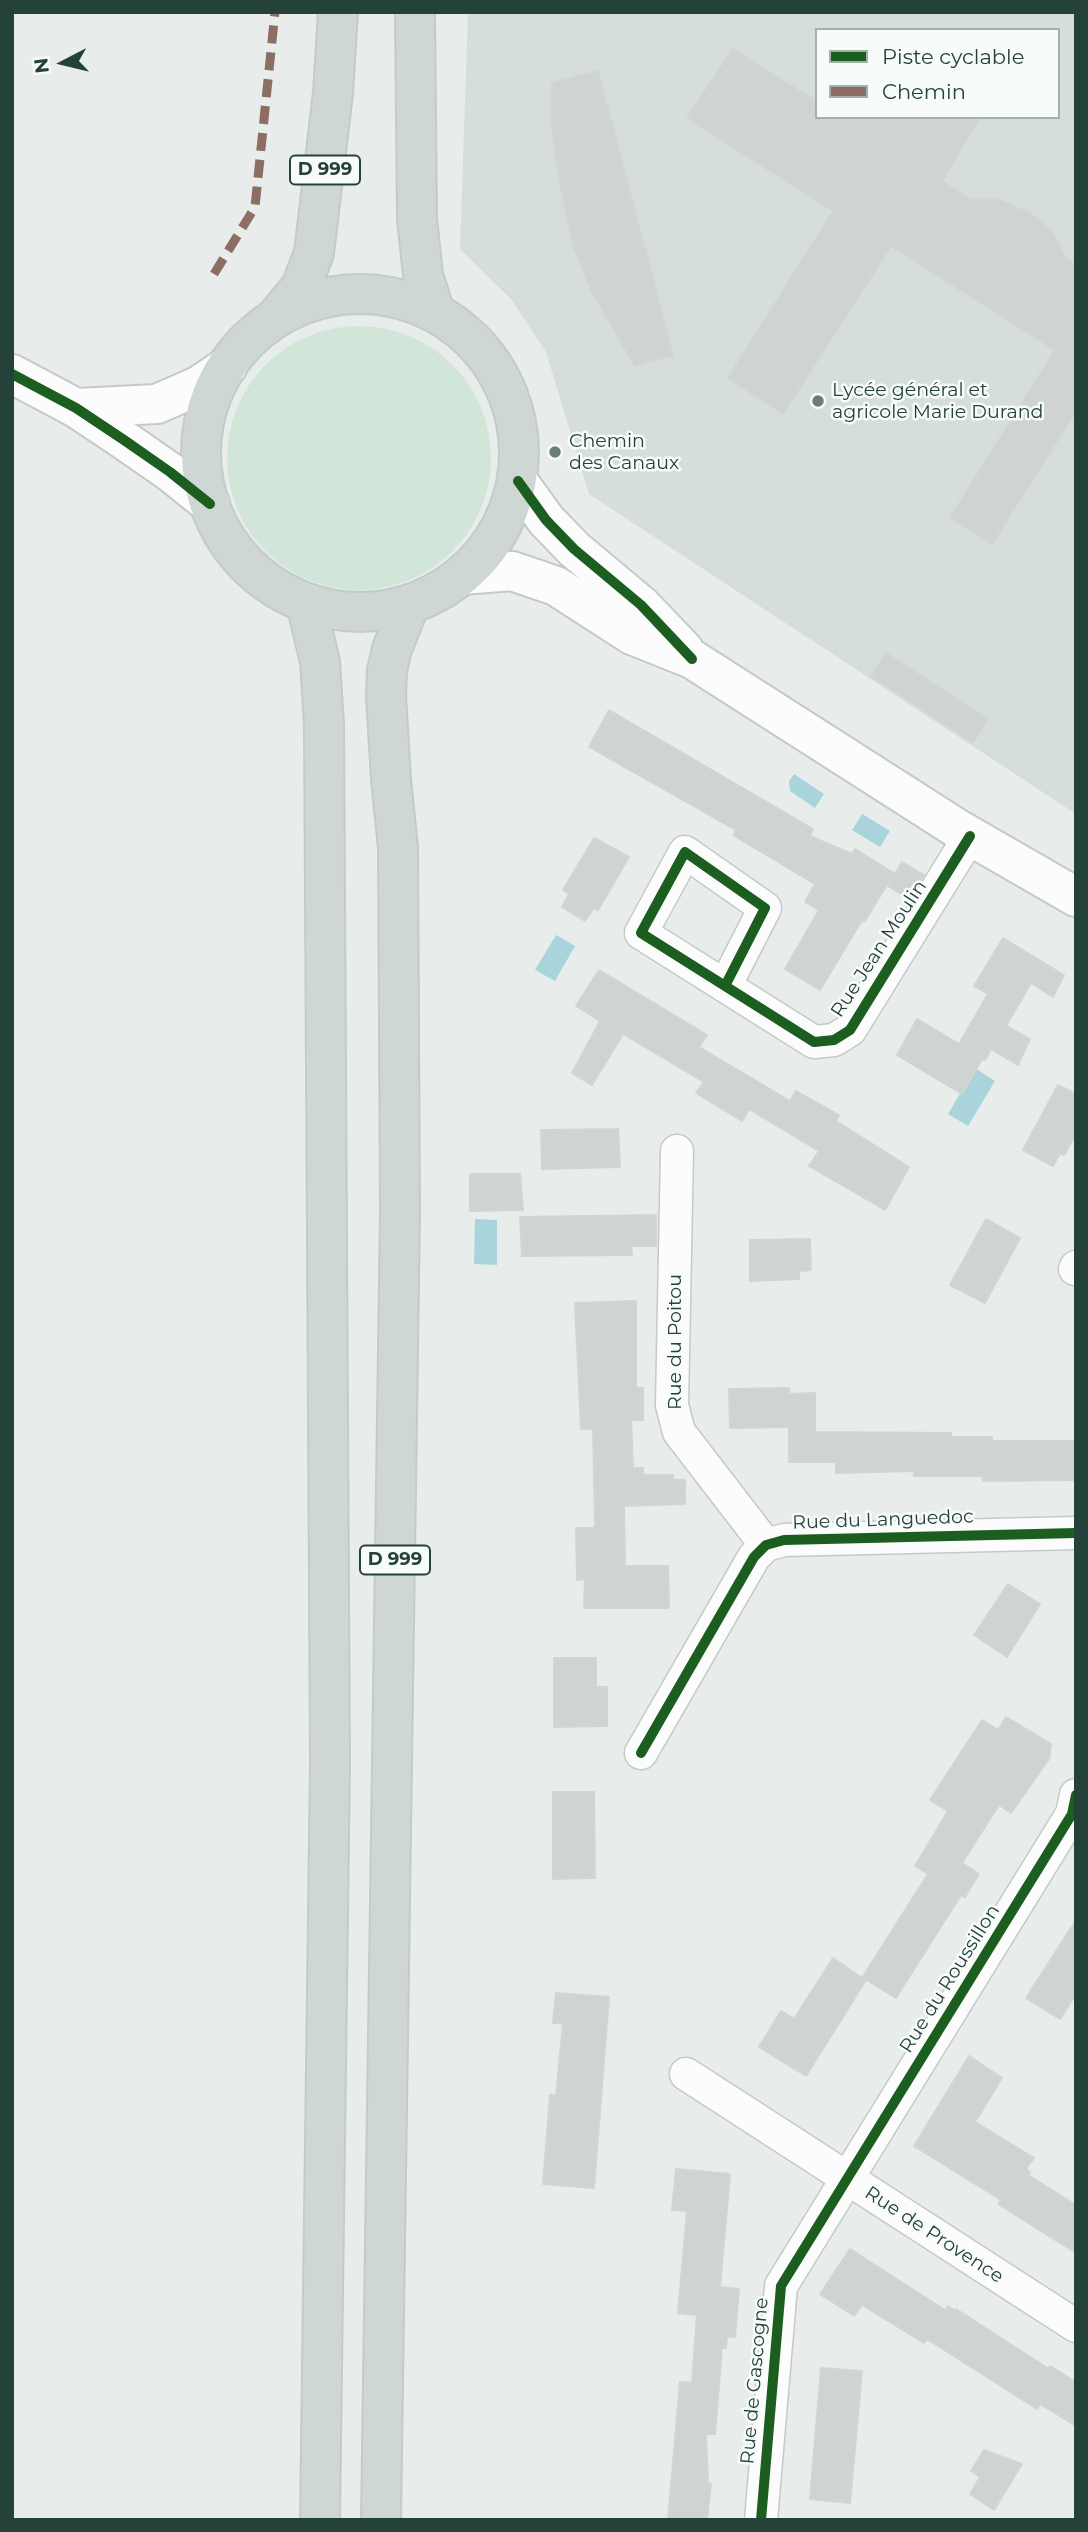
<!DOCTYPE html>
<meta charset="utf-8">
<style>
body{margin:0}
#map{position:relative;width:1088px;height:2532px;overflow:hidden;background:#e8edeb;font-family:Montserrat,sans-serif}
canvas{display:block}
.frame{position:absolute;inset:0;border:14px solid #24423a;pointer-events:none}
.legend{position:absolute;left:815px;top:28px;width:245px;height:91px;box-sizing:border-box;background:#f7fbf9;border:2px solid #a3b1ad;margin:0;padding:9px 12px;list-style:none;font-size:21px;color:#24423a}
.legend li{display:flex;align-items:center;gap:14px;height:35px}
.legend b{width:35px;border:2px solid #a3b1ad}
.north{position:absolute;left:28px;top:28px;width:70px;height:70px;-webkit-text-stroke:5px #f7fbf9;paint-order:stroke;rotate:263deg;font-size:19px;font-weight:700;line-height:28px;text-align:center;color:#24423a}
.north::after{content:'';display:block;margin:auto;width:24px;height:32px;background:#24423a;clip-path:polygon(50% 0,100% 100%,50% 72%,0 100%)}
</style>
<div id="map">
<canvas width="1088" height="2532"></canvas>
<div class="frame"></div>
<ul class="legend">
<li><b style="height:9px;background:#1b5e20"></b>Piste cyclable</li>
<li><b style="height:9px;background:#8d6e63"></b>Chemin</li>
</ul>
<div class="north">N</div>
</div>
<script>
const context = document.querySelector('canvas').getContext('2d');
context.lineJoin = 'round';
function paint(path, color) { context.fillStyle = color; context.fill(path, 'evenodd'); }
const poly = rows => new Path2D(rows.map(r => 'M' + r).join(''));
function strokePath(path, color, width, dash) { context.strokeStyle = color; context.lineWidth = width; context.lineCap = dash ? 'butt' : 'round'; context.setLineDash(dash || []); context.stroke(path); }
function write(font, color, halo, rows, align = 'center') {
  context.font = font + ' Montserrat,sans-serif'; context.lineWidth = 5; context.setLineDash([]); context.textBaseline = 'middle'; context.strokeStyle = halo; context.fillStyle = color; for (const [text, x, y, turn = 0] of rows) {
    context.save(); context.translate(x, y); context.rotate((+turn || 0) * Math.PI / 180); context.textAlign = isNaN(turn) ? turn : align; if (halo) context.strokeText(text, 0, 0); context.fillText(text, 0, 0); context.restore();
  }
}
paint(poly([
 [468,12,1076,12,1076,814,589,494,546,352,511,299,460,249],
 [817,30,1058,30,1058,117,817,117]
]), '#d6dedb');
paint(poly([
 '227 458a132 132 0 1 1 264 0a132 132 0 1 1-264 0Z'
]), '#d1e6d8');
paint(poly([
 [794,774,824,794,815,808,790,791,789,781],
 [862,814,890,831,880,847,852,830],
 [556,935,575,946,555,981,535,970],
 [975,1068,995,1081,968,1126,948,1114],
 [475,1219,497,1220,497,1265,474,1264]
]), '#a9d4db');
const building = poly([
 [733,49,817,102,817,117,980,117,942,181,970,199,997,199,1030,213,1051,230,1066,259,1076,265,1076,411,992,544,950,518,1055,350,891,246,783,414,728,378,833,211,687,118,733,49],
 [598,71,673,355,635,366,592,292,573,245,561,190,551,122,552,83,598,71],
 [886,653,988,719,973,743,871,676,886,653],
 [609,710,813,829,810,836,852,854,855,849,894,873,865,921,862,920,820,990,785,969,819,910,805,902,815,884,733,835,736,830,589,747,609,710],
 [594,838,629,857,598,910,594,908,585,921,562,907,569,894,563,890,594,838],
 [902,862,924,875,909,899,888,886,902,862],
 [1003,938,1064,975,1053,997,1031,983,1006,1026,1030,1039,1018,1065,991,1049,985,1060,982,1059,962,1094,897,1055,917,1019,959,1044,988,994,974,986,1003,938],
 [599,970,707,1035,699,1047,790,1101,796,1091,839,1115,836,1121,909,1167,885,1210,809,1166,819,1151,749,1109,742,1121,696,1093,704,1082,623,1034,592,1085,572,1073,600,1021,576,1006,599,970],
 [1058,1085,1076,1094,1076,1134,1064,1155,1060,1153,1053,1166,1023,1150,1058,1085],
 [618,1129,620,1167,542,1169,541,1130,618,1129],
 [470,1174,520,1174,523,1210,470,1211,470,1174],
 [656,1215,656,1246,631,1246,632,1255,522,1256,520,1217,656,1215],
 [986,1219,1020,1238,985,1303,950,1285,986,1219],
 [810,1239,811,1270,799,1271,799,1279,750,1281,750,1240,810,1239],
 [636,1301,636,1388,643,1388,643,1420,631,1420,633,1468,643,1468,643,1475,673,1475,673,1480,685,1480,685,1504,620,1506,624,1508,625,1566,668,1566,669,1608,584,1608,585,1579,577,1580,576,1528,595,1528,593,1429,581,1429,575,1303,636,1301],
 [789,1388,789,1394,815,1393,815,1432,951,1433,951,1437,992,1437,992,1441,1076,1441,1076,1480,983,1481,982,1476,914,1476,914,1471,836,1473,836,1462,789,1462,789,1427,730,1428,729,1389,789,1388],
 [1008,1584,1040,1604,1007,1657,974,1635,1008,1584],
 [554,1658,596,1658,596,1687,607,1687,607,1726,554,1727,554,1658],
 [1006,1717,1051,1744,1049,1759,1011,1813,999,1805,962,1863,979,1874,965,1897,961,1895,896,1998,865,1979,866,1980,806,2076,759,2047,781,2011,794,2019,833,1958,862,1978,928,1874,915,1866,948,1811,930,1800,982,1720,998,1730,1006,1717],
 [553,1792,594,1792,595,1878,553,1879,553,1792],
 [1076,1920,1076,1994,1060,2019,1026,1998,1076,1920],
 [556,1993,609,1997,594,2188,543,2184,550,2095,556,2095,563,2023,553,2023,556,1993],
 [969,2056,1002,2078,975,2122,1034,2158,1026,2169,1030,2172,1028,2175,1076,2205,1076,2253,998,2204,1001,2200,914,2146,969,2056],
 [676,2169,730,2174,720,2287,739,2289,735,2337,727,2337,726,2348,722,2348,715,2434,706,2434,708,2483,711,2484,707,2520,668,2520,680,2382,692,2383,697,2315,678,2313,687,2211,672,2210,676,2169],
 [850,2249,945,2310,948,2306,955,2311,956,2309,1049,2369,1050,2366,1076,2382,1076,2426,1040,2404,1037,2409,927,2339,924,2343,862,2305,854,2316,820,2294,850,2249],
 [821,2368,862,2371,850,2503,810,2499,821,2368],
 [984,2450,1022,2464,994,2510,970,2494,980,2477,971,2471,984,2450]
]);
paint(building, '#cfd4d2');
strokePath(building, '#d1d6d4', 2);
const minor = poly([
 [725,986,765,908,685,852,641,933,814,1042,834,1040,850,1030,970,836],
 [677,1151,672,1405,679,1432,766,1545],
 [1075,1269,1076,1267],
 [641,1753,754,1557,766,1545,784,1540,1076,1533],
 [686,2074,1076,2326],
 [761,2520,781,2286,1072,1814,1076,1795]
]);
const tertiary = poly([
 [12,374,76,408,124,440,170,472,210,504],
 [76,408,157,404,198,386,228,366],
 [518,481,546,520,574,549,641,605,684,650],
 [462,575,512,571,556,586,632,635,692,659,958,829,1076,897]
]);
const primary = poly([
 [415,12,417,219,423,275,434,310],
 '201 453a159 159 0 1 1 318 0a159 159 0 1 1-318 0Z',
 [277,316,301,287,314,253,333,93,338,12],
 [306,603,320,662,324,725,330,1762,320,2520],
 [381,2520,400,1211,398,848,391,779,386,696,387,670,392,649,409,606]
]);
strokePath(minor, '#c5cac8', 35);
strokePath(tertiary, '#c5cac8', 42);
strokePath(primary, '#c3ccc9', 42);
strokePath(minor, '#fcfcfc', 32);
strokePath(tertiary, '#fcfcfc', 38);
strokePath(primary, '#cfd7d5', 38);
strokePath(poly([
 [214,274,255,207,275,12]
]), '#8d6e63', 9, [18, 9]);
strokePath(poly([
 [12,374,76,408,124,440,170,472,210,504],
 [518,481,546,520,574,549,641,605,692,659],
 [725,986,765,908,685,852,641,933,814,1042,834,1040,850,1030,970,836],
 [641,1753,754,1557,766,1545,784,1540,1076,1533],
 [761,2520,781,2286,1072,1814,1076,1795]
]), '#1b5e20', 10);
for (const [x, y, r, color] of [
 [818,401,7,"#697e78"],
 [555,452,7,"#697e78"]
]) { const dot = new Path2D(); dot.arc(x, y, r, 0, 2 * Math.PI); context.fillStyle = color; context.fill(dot); strokePath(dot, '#f7fbf9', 2.5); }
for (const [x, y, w] of [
 [325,170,70],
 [395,1560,70]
]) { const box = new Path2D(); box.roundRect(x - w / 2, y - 14.5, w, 29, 5); context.fillStyle = '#f7fbf9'; context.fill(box); strokePath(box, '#24423a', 2); }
write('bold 18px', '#24423a', null, [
 ["D 999",325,170],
 ["D 999",395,1560]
]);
write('19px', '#24423a', '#f7fbf9', [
 ["Lycée général et",832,390],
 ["agricole Marie Durand",832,412],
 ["Chemin",569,441],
 ["des Canaux",569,463]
], 'left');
write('19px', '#24423a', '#f7fbf9', [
 ["Rue Jean Moulin",879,949,-57],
 ["Rue du Poitou",675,1342,-90],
 ["Rue du Languedoc",883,1520,-2],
 ["Rue du Roussillon",950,1979,-58],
 ["Rue de Provence",934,2235,33],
 ["Rue de Gascogne",755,2381,-85]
]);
</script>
